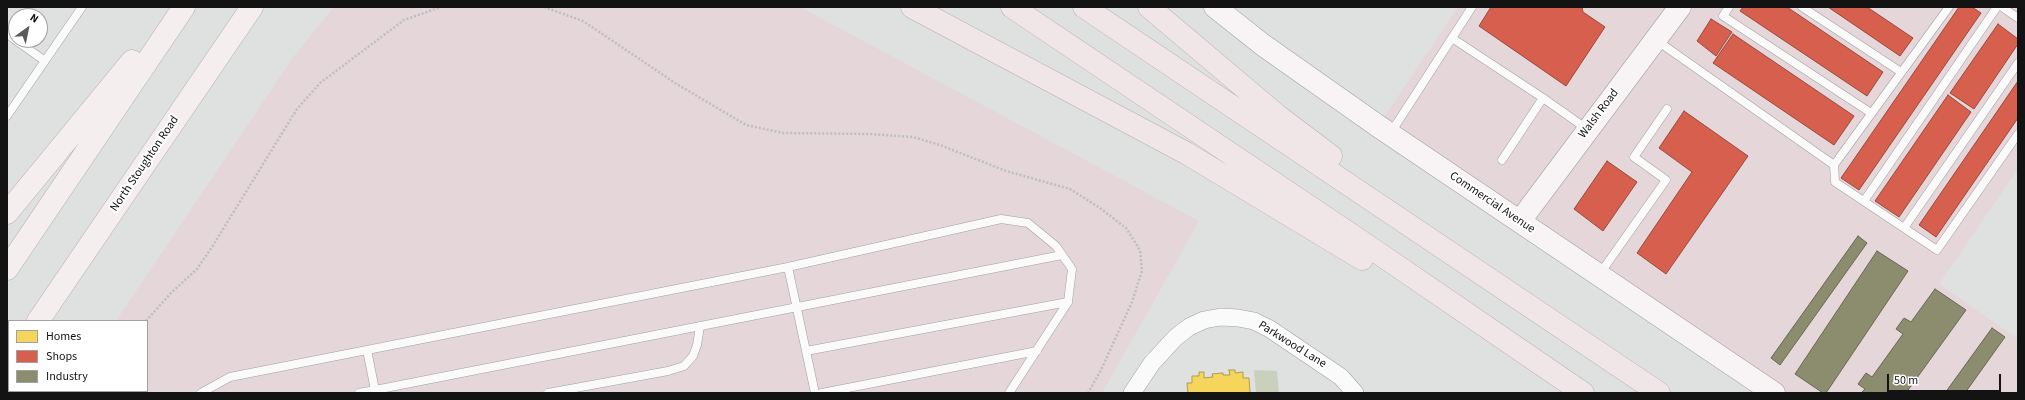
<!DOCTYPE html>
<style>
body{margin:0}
#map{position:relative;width:2025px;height:400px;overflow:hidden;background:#dfe0e0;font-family:"Source Sans 3",sans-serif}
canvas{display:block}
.frame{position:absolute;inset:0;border:8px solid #131314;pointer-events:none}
.legend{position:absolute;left:8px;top:320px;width:140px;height:72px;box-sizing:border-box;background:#fff;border:1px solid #a1a1a1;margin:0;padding:5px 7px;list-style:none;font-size:12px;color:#131314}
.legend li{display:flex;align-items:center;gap:8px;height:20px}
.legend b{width:20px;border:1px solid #a1a1a1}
.north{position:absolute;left:8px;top:8px;width:40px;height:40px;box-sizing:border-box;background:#fff;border:1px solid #a1a1a1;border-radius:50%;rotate:33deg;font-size:11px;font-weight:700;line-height:16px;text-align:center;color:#131314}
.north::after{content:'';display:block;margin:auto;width:14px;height:18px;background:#5a5b5b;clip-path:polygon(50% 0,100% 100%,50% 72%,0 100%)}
.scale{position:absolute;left:1887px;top:374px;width:114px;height:18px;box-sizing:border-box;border:2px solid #131314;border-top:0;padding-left:5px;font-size:12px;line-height:14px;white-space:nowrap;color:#131314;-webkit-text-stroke:3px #fff;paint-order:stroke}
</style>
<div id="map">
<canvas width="2025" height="400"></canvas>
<div class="frame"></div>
<ul class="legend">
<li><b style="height:11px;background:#f6d55c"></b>Homes</li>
<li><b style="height:11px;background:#d6604d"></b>Shops</li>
<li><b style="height:11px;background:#8c8c6e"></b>Industry</li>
</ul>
<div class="north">N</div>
<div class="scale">50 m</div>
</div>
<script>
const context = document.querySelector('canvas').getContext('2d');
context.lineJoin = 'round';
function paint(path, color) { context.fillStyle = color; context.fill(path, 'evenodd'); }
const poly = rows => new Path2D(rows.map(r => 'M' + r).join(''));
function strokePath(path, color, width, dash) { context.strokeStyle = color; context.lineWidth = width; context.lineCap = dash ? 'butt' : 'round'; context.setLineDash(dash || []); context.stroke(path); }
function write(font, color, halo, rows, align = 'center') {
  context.font = font + ' "Source Sans 3",sans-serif'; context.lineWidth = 4; context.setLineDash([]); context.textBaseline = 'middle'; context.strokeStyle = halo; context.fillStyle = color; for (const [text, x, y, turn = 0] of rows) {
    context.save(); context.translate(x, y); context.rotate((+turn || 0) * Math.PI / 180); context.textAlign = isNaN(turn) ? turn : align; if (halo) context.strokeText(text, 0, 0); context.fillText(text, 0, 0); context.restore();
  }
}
paint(poly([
 [334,7,800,7,1199,221,1102,393,68,393,69,391,147,391,147,321,116,321,294,56],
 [1458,7,2018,7,2018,169,1939,284,2018,339,2018,393,1774,393,1378,126]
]), '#e4d6d9');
paint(poly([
 [1254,370,1277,371,1279,393,1256,393]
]), '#c9d1bc');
const homes = poly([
 [1229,370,1235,370,1235,373,1243,372,1243,378,1249,378,1250,393,1188,393,1187,383,1192,383,1192,376,1199,376,1199,372,1204,372,1204,378,1213,377,1212,374,1223,373,1223,375,1230,375,1229,370]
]);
paint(homes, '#f6d55c');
strokePath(homes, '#b29b46', 1);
const shops = poly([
 [1491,7,1582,7,1583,12,1605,27,1566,86,1479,26,1491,7],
 [1743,7,1787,7,1883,72,1867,96,1740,11,1743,7],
 [1828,7,1867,7,1913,38,1900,56,1828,7],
 [1959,7,1972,7,1981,13,1859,190,1841,178,1959,7],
 [1711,19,1732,32,1716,56,1697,41,1711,19],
 [1998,24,2018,39,2018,44,1974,109,1950,93,1998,24],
 [1733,34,1854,116,1834,145,1713,63,1733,34],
 [2018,81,2018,118,1936,237,1919,225,2018,81],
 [1948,95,1971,112,1899,217,1875,201,1948,95],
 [1684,111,1748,156,1666,274,1637,253,1692,172,1659,148,1684,111],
 [1607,161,1637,182,1603,231,1574,209,1607,161]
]);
paint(shops, '#d6604d');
strokePath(shops, '#9c493c', 1);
const industry = poly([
 [1858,236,1867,243,1780,365,1771,358,1858,236],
 [1877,251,1908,271,1826,393,1823,393,1795,374,1877,251],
 [1935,289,1966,310,1906,393,1861,393,1865,389,1858,384,1866,373,1872,377,1903,334,1896,329,1904,318,1911,322,1935,289],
 [1992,328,2005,337,1965,393,1945,393,1992,328]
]);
paint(industry, '#8c8c6e');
strokePath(industry, '#686853', 1);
const lane = poly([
 [1729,7,1723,16,1871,113],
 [1802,7,1901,72],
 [1949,7,1834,165,1835,182,1937,250,2018,134],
 [2002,7,2018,18],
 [7,34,45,61],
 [1452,38,1472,7],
 [1656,40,1834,165],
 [7,116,82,7],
 [1390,134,1452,38,1543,98],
 [1502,160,1543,98,1587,129],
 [1864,201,1997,7],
 [1904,228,2018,63],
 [1599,275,1666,180,1634,157,1667,109],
 [806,351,1068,302],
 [201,393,230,377,788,267],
 [359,393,375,390,367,350],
 [375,393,375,390,1062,255],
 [548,393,668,371,684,366,693,356,697,345,700,326],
 [815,393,788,267,1001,219,1028,223,1056,246,1072,269,1068,302,1009,393],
 [822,393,1037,351]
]);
const street = poly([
 [1132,393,1152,363,1175,338,1189,327,1204,320,1221,317,1238,318,1254,321,1270,329,1341,377,1355,393]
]);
const secondary = poly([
 [1215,7,1263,45,1378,126,1774,393],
 [1520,221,1680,7]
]);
const primary = poly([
 [7,213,132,61],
 [7,269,184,7],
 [38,321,252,7],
 [7,365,9,363]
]);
const highway = poly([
 [912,7,1186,153,1362,259],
 [1012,7,1365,244,1583,393],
 [1084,7,1659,393],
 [1149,7,1278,116,1331,156]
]);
strokePath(lane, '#a0a1a1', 9);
strokePath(street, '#a0a1a1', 18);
strokePath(secondary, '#a0a1a1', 23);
strokePath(primary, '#b8aeb0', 23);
strokePath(highway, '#b8aeb0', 23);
strokePath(poly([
 [544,7,583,21,675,83,746,125,783,133,870,134,913,137,940,145,1006,171,1070,189,1100,208,1126,228,1140,250,1142,271,1132,302,1101,370,1088,393],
 [146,321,171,293,197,269,212,247,297,109,320,83,404,20,441,7],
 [95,393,97,391]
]), '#bebebf', 2.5, [2, 2]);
strokePath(lane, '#fafafa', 8);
strokePath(street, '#fafafa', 17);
strokePath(secondary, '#f8f4f5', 22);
strokePath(primary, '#f4eeef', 22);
strokePath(highway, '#f0e6e8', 22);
write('12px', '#131314', '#fff', [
 ["Walsh Road",1599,114,-53],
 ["North Stoughton Road",145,164,-56],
 ["Commercial Avenue",1492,203,34],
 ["Parkwood Lane",1292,345,32]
]);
</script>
